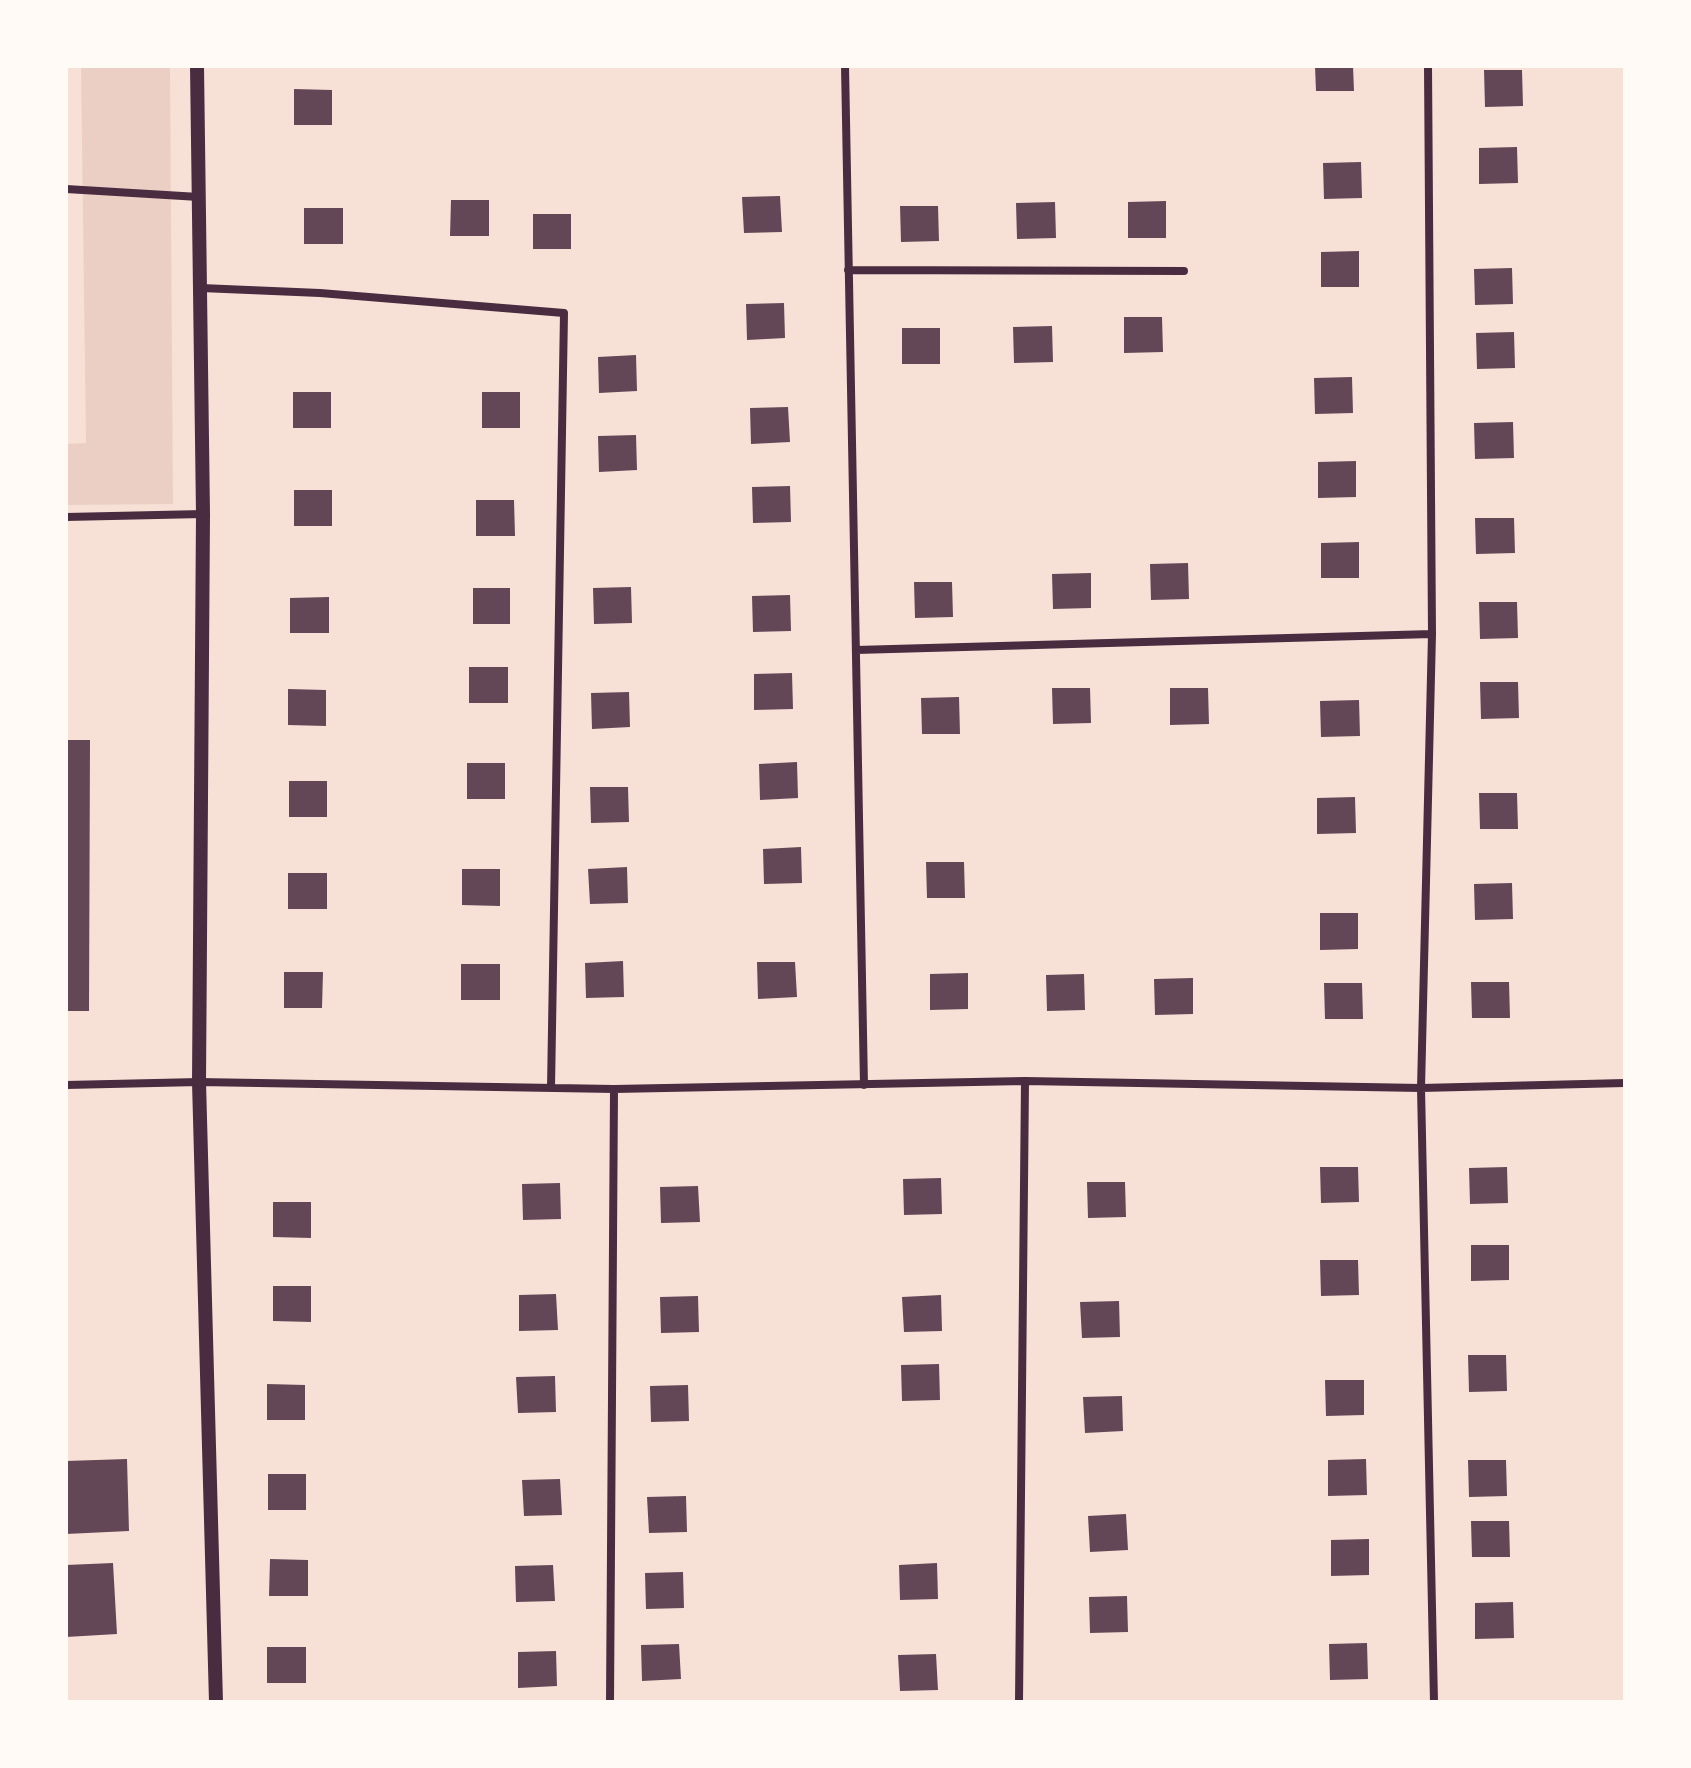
<!DOCTYPE html>
<style>
body{margin:0}
#map{position:relative;width:1691px;height:1768px;overflow:hidden;background:#f7e1d7;font-family:Manrope,sans-serif}
canvas{display:block}
.frame{position:absolute;inset:0;border:68px solid #fffaf5;pointer-events:none}
</style>
<div id="map">
<canvas width="1691" height="1768"></canvas>
<div class="frame"></div>
</div>
<script>
const context = document.querySelector('canvas').getContext('2d');
context.lineJoin = 'round';
function paint(path, color) { context.fillStyle = color; context.fill(path, 'evenodd'); }
const poly = rows => new Path2D(rows.map(r => 'M' + r).join(''));
function strokePath(path, color, width, dash) { context.strokeStyle = color; context.lineWidth = width; context.lineCap = dash ? 'butt' : 'round'; context.setLineDash(dash || []); context.stroke(path); }
paint(poly([
 [81,66,170,66,173,504,66,505,66,444,86,443]
]), '#ebcfc5');
paint(poly([
 [1315,66,1353,66,1354,91,1316,91],
 [1484,70,1522,70,1523,106,1485,107],
 [294,89,332,90,332,125,294,125],
 [1517,147,1518,183,1479,184,1479,148],
 [1361,162,1362,198,1324,199,1323,163],
 [780,196,782,232,744,233,742,197],
 [451,200,489,200,489,236,450,236],
 [1166,201,1166,238,1128,238,1128,202],
 [1055,202,1056,238,1017,239,1016,203],
 [900,206,938,206,939,241,901,242],
 [304,208,343,208,343,244,304,244],
 [533,214,571,214,571,249,533,249],
 [1359,251,1359,287,1321,287,1321,252],
 [1512,268,1513,304,1475,305,1474,269],
 [784,303,785,338,747,340,746,304],
 [1124,317,1162,317,1163,352,1124,353],
 [1052,326,1053,362,1014,363,1013,327],
 [902,328,940,328,940,364,902,364],
 [1514,332,1515,368,1477,369,1476,333],
 [636,355,637,391,599,393,598,357],
 [1352,377,1353,413,1315,414,1314,378],
 [293,392,331,392,331,428,293,428],
 [482,392,520,392,520,428,482,428],
 [788,407,790,442,751,444,750,408],
 [1513,422,1514,458,1475,459,1474,423],
 [636,435,637,470,599,472,598,436],
 [1356,461,1356,497,1318,498,1318,462],
 [790,486,791,522,753,523,752,487],
 [294,490,332,490,332,526,294,526],
 [476,500,514,500,515,536,476,536],
 [1475,518,1514,518,1515,553,1476,554],
 [1359,542,1359,578,1321,578,1321,543],
 [1188,563,1189,599,1151,600,1150,564],
 [1091,573,1091,608,1053,609,1052,574],
 [914,582,952,582,953,617,915,618],
 [631,587,632,623,594,624,593,588],
 [473,588,510,588,510,624,473,624],
 [790,595,791,631,753,632,752,596],
 [329,597,329,633,290,633,290,598],
 [1479,602,1517,602,1518,638,1480,639],
 [469,667,508,667,508,703,469,703],
 [792,673,793,709,754,710,754,674],
 [1480,682,1518,682,1519,718,1481,719],
 [1052,688,1090,688,1091,723,1053,724],
 [1170,688,1208,688,1209,724,1170,725],
 [288,689,326,690,326,726,288,725],
 [629,692,630,727,592,729,591,693],
 [959,697,960,734,922,734,921,698],
 [1359,700,1360,736,1321,737,1320,701],
 [66,740,90,740,89,1011,66,1011],
 [797,762,798,798,760,800,759,764],
 [467,763,505,763,505,799,467,799],
 [289,781,327,781,327,817,289,817],
 [590,787,628,787,629,822,591,823],
 [1479,793,1517,793,1518,829,1480,829],
 [1355,797,1356,833,1317,834,1317,798],
 [801,847,802,883,764,884,763,849],
 [926,862,964,862,965,898,927,898],
 [627,867,628,903,590,904,588,869],
 [462,869,500,869,500,906,462,905],
 [288,873,327,873,327,909,288,909],
 [1512,883,1513,919,1475,920,1474,884],
 [1320,913,1358,913,1358,949,1320,950],
 [623,961,624,997,586,998,585,963],
 [757,962,795,962,797,997,758,999],
 [461,964,500,964,500,1000,461,1000],
 [284,972,323,972,322,1008,284,1008],
 [968,973,968,1009,930,1010,930,974],
 [1084,974,1085,1010,1047,1011,1046,975],
 [1193,978,1193,1014,1155,1015,1154,979],
 [1471,982,1509,982,1510,1018,1472,1018],
 [1324,983,1362,983,1363,1019,1325,1019],
 [1320,1167,1358,1167,1359,1202,1321,1203],
 [1507,1167,1508,1203,1470,1204,1469,1168],
 [941,1178,942,1214,904,1215,903,1179],
 [1087,1182,1125,1182,1126,1217,1088,1218],
 [560,1183,561,1219,523,1220,522,1184],
 [698,1186,700,1222,661,1223,660,1187],
 [273,1202,311,1202,311,1238,273,1237],
 [1471,1245,1509,1245,1509,1280,1471,1281],
 [1320,1260,1358,1260,1359,1295,1321,1296],
 [273,1286,311,1286,311,1322,273,1321],
 [556,1294,558,1330,519,1331,519,1295],
 [941,1295,942,1331,904,1332,902,1297],
 [698,1296,699,1332,661,1333,660,1297],
 [1119,1301,1120,1337,1082,1338,1080,1302],
 [1468,1355,1506,1355,1507,1391,1469,1392],
 [939,1364,940,1400,902,1401,901,1365],
 [555,1376,556,1412,518,1413,516,1377],
 [1325,1380,1364,1380,1364,1415,1326,1416],
 [267,1384,305,1385,305,1420,267,1420],
 [688,1385,689,1421,651,1422,650,1386],
 [1122,1396,1123,1431,1085,1433,1083,1397],
 [127,1459,129,1531,66,1534,66,1461],
 [1366,1459,1367,1495,1328,1496,1328,1460],
 [1468,1460,1506,1460,1507,1496,1469,1497],
 [268,1474,306,1474,306,1510,268,1510],
 [560,1479,562,1515,524,1516,522,1480],
 [686,1496,687,1532,649,1533,647,1497],
 [1126,1514,1128,1550,1090,1552,1088,1516],
 [1471,1521,1509,1521,1510,1557,1472,1557],
 [1369,1539,1369,1575,1331,1576,1331,1540],
 [270,1559,308,1560,308,1596,269,1596],
 [113,1563,117,1634,66,1637,66,1565],
 [937,1563,938,1599,900,1600,899,1565],
 [553,1565,555,1601,516,1602,515,1566],
 [683,1572,684,1608,646,1609,645,1573],
 [1127,1596,1128,1632,1090,1633,1089,1597],
 [1513,1602,1514,1638,1475,1639,1475,1603],
 [1367,1643,1368,1679,1330,1680,1329,1644],
 [679,1644,681,1679,642,1681,641,1645],
 [267,1647,306,1647,306,1683,267,1683],
 [556,1651,557,1686,518,1688,518,1652],
 [936,1654,938,1690,900,1691,898,1655]
]), '#644757');
strokePath(poly([
 [845,66,864,1085],
 [1428,66,1432,634,1421,1088,1434,1702],
 [66,189,199,197],
 [848,270,1184,271],
 [201,288,320,293,564,313,551,1088],
 [66,517,203,514],
 [856,650,1432,634],
 [66,1085,199,1082,614,1089,1025,1081,1421,1088,1625,1083],
 [610,1702,614,1089],
 [1019,1702,1025,1081]
]), '#4a2c40', 8);
strokePath(poly([
 [197,66,203,514,199,1082,216,1702]
]), '#4a2c40', 14);
</script>
